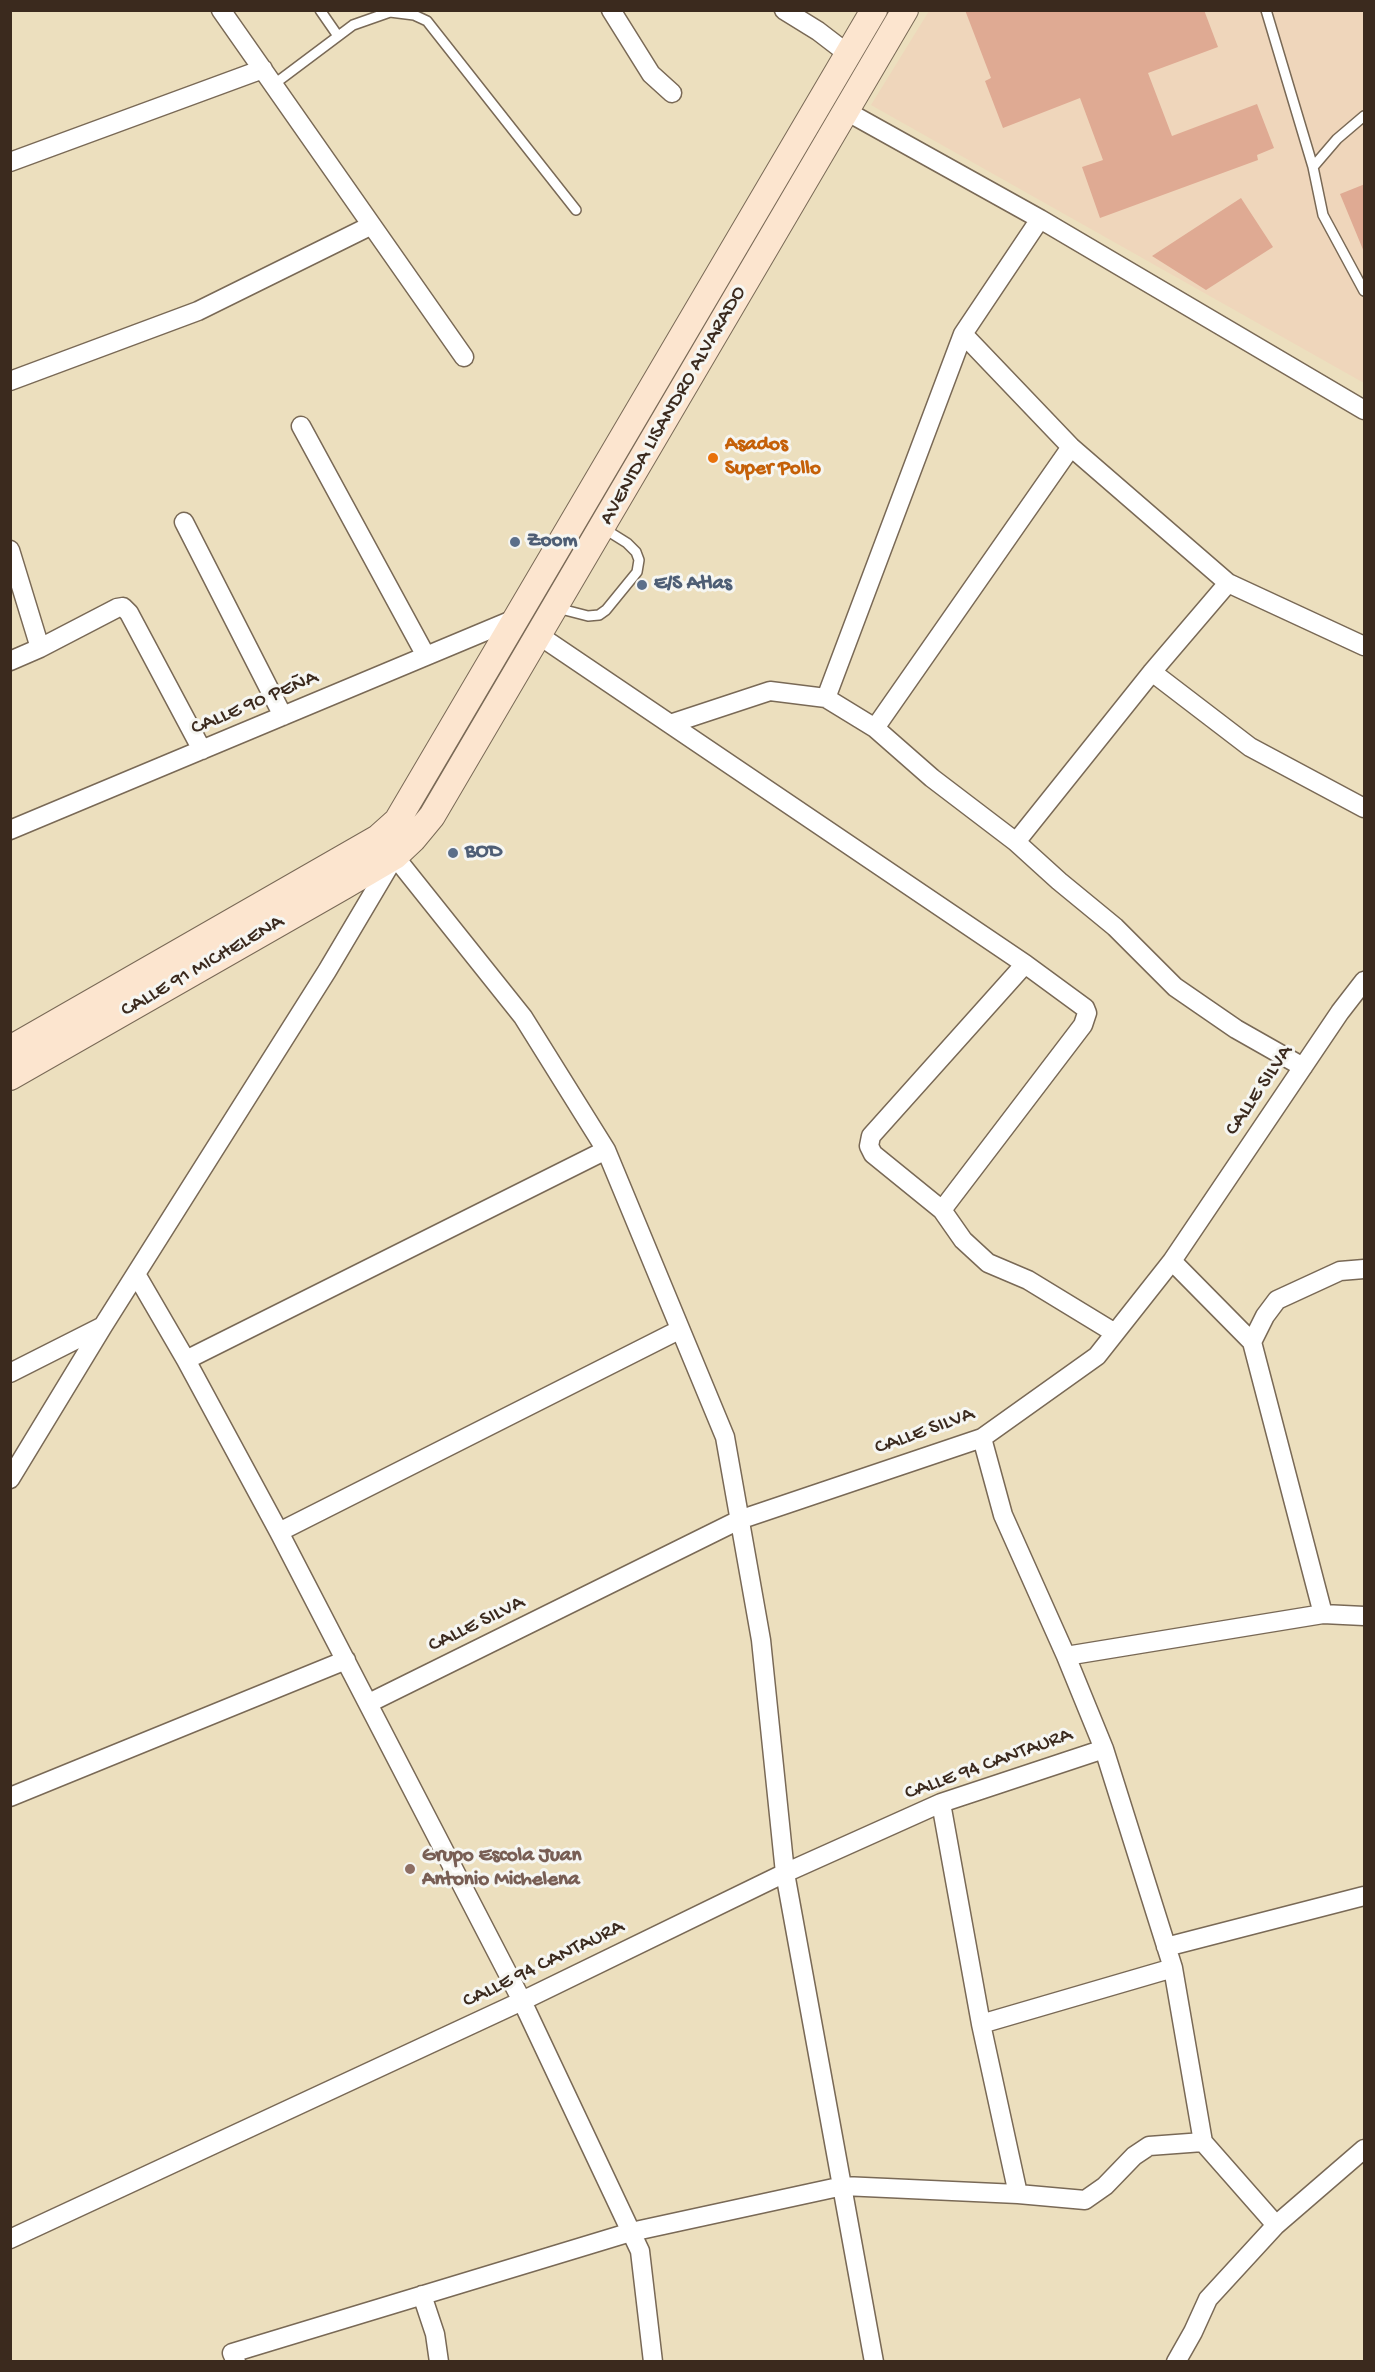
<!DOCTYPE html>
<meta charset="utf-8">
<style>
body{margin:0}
#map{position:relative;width:1375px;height:2372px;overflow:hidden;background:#ecdfbe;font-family:"Gochi Hand",sans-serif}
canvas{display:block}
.frame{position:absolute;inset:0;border:12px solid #3b2a1e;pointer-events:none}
</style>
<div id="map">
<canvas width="1375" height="2372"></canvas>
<div class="frame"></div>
</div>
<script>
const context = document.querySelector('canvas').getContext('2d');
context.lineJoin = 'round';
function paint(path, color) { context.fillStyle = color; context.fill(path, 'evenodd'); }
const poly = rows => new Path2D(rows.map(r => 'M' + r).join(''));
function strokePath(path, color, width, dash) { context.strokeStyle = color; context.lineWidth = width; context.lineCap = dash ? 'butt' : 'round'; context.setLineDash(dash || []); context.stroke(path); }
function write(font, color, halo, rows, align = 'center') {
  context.font = font + ' "Gochi Hand",sans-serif'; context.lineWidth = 6; context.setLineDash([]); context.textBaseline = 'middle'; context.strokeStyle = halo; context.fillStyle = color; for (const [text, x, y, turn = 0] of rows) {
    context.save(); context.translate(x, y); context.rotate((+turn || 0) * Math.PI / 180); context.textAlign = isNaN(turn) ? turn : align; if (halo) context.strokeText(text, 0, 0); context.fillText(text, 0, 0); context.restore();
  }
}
paint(poly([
 [929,11,1364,11,1364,383,871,105]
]), '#efd6bb');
paint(poly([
 [965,10,1204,10,1218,47,1148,73,1172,136,1257,104,1274,148,1257,155,1258,160,1100,218,1082,167,1103,160,1080,98,1003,128,985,81,991,78],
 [1365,184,1365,252,1364,252,1340,194],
 [1241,198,1273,247,1206,290,1152,256]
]), '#dfaa93');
const lane = poly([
 [320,10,338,36],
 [1266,10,1313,167],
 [273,85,353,25,390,12,414,15,427,21,576,210],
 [1364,116,1337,139,1313,167,1323,215,1364,291],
 [557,608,588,616,599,615,606,610,637,572,639,560,636,552,627,543,603,528]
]);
const street = poly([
 [221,10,464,357],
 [611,10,651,74,672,93],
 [784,10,818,31,848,54],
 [846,111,1040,219,1364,410],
 [10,162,263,69],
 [963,334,1071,447,1228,583,1364,646],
 [10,381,198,311,370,226],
 [301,426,426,656],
 [184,522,283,716],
 [10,550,40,648],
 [537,634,1025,964,1085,1008,1087,1013,1083,1025,942,1210],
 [10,661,40,648,117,608,123,607,129,613,202,750],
 [1152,672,1250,747,1364,808],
 [826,698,963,334,1040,219],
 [670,724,770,691,826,698,875,728,932,778,1016,842,1059,881,1115,927,1175,987,1236,1029,1303,1067],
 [875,728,1071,447],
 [10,830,517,618],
 [1016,842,1152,672,1228,583],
 [388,848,523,1017,606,1150,725,1437,761,1640,785,1873,874,2362],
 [1025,964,871,1136,869,1146,873,1154,942,1210,963,1240,988,1263,1028,1280,1115,1333],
 [1172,1261,1252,1342],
 [136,1274,186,1360,279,1532,522,2001,640,2251,653,2362],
 [186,1360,606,1150],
 [10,1373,103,1326],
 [982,1438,1003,1515,1066,1656,1104,1749,1173,1968,1203,2142,1276,2225],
 [10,1479,103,1326,327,971,394,858],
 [279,1532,679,1330],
 [1323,1614,1252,1342,1265,1316,1277,1300,1340,1271,1364,1269],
 [1066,1656,1323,1614,1364,1616],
 [369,1703,739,1520,982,1438,1097,1356,1172,1261,1340,1012,1364,981],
 [10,1797,346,1660],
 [941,1803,981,2024,1018,2194],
 [1166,1947,1364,1896],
 [981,2024,1173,1968],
 [10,2239,522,2001,785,1873,941,1803,1104,1749],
 [422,2295,435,2334,439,2362],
 [236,2362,232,2353,631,2232,843,2186,1018,2194,1085,2200,1105,2186,1134,2156,1149,2146,1203,2142],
 [1176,2362,1193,2332,1208,2299,1276,2225,1364,2149]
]);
const secondary = poly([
 [10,1049,378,838,397,821,874,10],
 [10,1077,344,886,395,856,413,839,432,816,905,10]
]);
strokePath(lane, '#796956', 12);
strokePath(street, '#796956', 21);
strokePath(secondary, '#796956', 28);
strokePath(lane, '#fff', 9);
strokePath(street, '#fff', 18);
strokePath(secondary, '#fce5cf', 26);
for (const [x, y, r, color] of [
 [713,458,6,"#e8710a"],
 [515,542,6,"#5c6f8a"],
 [642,585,6,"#5c6f8a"],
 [453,853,6,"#5c6f8a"],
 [410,1869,6,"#8d6e63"]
]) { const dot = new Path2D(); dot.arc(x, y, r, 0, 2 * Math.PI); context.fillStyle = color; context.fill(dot); strokePath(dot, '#f6f6f2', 2); }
write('21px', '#3b2a1e', '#f6f6f2', [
 ["AVENIDA LISANDRO ALVARADO",674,406,-60],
 ["CALLE 90 PEÑA",255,704,-23],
 ["CALLE 91 MICHELENA",203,967,-30],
 ["CALLE SILVA",1260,1091,-56],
 ["CALLE SILVA",925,1432,-20],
 ["CALLE SILVA",477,1625,-26],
 ["CALLE 94 CANTAURA",989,1765,-20],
 ["CALLE 94 CANTAURA",544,1965,-26]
]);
write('bold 21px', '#c56008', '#f6f6f2', [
 ["Asados",725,446],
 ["Super Pollo",725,470]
], 'left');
write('bold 21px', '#4e5e75', '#f6f6f2', [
 ["Zoom",527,542],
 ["E/S Atlas",654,585],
 ["BOD",465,853]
], 'left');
write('bold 21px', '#785e54', '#f6f6f2', [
 ["Grupo Escola Juan",422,1857],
 ["Antonio Michelena",422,1881]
], 'left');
</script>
